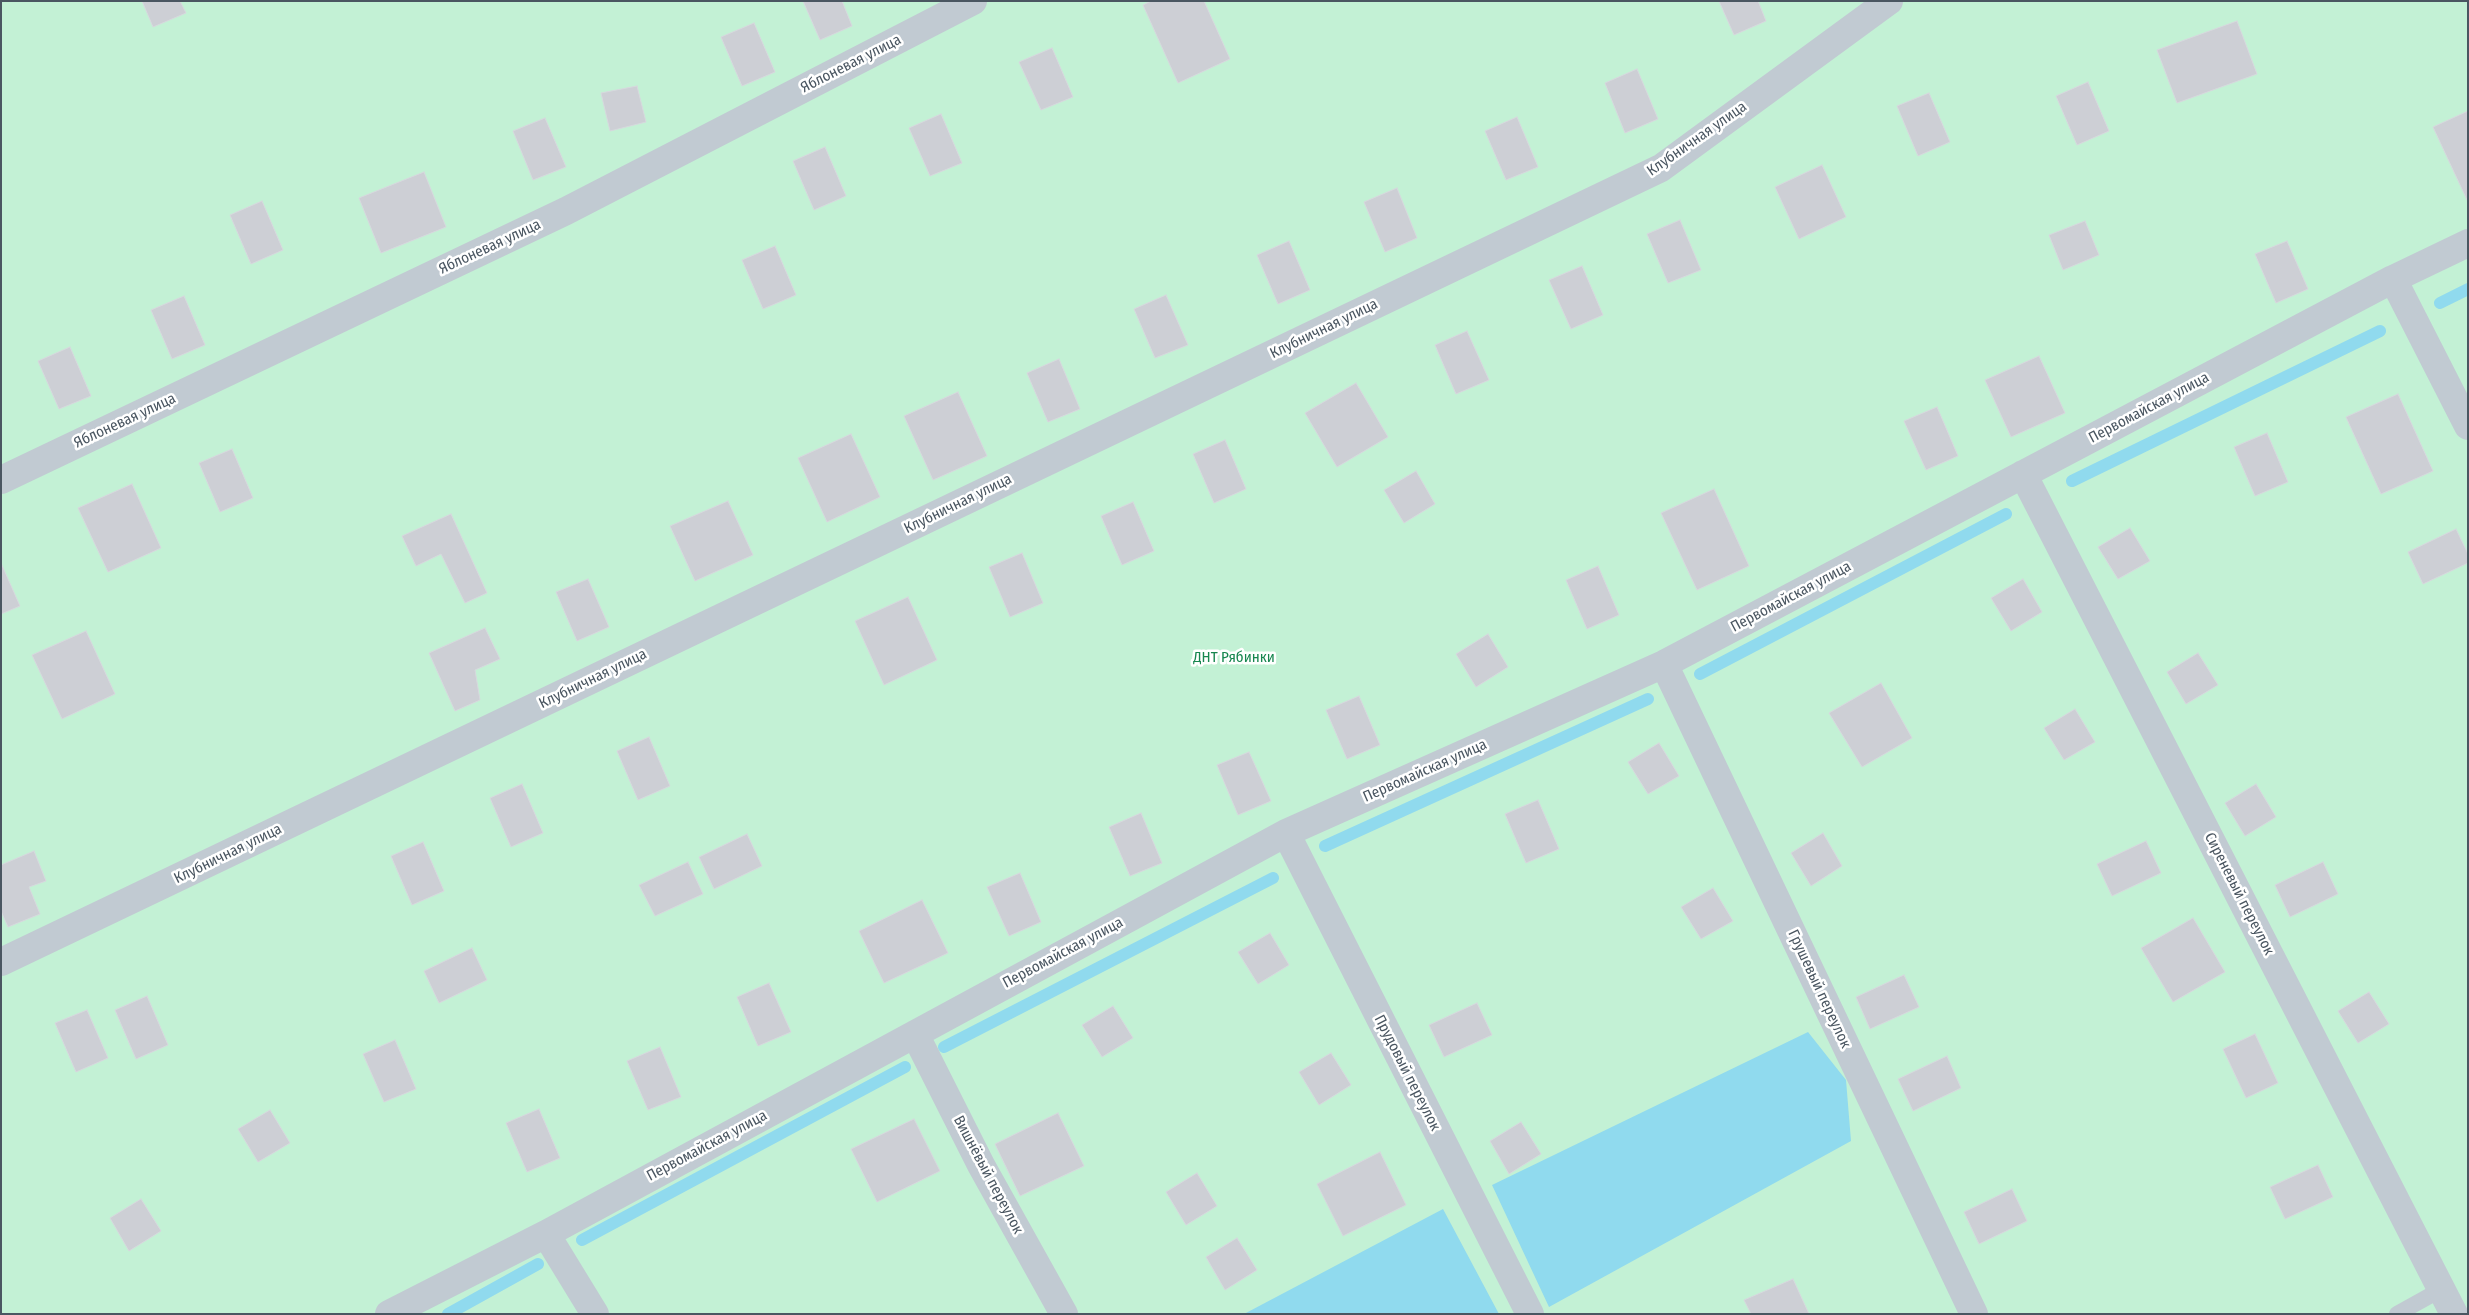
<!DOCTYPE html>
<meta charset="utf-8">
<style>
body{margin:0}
#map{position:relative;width:2469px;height:1315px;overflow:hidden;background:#f5f3f3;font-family:"Fira Sans Condensed",sans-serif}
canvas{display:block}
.frame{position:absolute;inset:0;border:2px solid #4a5661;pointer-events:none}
</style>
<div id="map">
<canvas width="2469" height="1315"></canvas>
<div class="frame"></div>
</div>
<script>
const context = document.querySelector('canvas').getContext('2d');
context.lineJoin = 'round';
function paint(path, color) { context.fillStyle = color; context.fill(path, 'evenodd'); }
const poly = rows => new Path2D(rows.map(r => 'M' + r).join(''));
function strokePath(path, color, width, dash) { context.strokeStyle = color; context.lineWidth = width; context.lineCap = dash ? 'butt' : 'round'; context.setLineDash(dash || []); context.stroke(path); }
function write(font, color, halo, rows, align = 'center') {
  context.font = font + ' "Fira Sans Condensed",sans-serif'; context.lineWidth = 5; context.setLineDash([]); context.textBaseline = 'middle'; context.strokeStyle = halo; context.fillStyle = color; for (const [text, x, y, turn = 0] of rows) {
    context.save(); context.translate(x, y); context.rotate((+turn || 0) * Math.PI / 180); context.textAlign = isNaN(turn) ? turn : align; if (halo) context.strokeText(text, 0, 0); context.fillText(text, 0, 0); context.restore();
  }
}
paint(poly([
 [1,1,2468,1,2468,1314,1,1314]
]), '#c3f1d5');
paint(poly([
 [1808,1032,1846,1080,1851,1141,1549,1307,1492,1185],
 [1443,1209,1499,1314,1244,1314]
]), '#90daee');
strokePath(poly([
 [2440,303,2468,289],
 [2072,481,2380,331],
 [1700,674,2006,514],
 [1325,846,1648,699],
 [944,1047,1273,878],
 [582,1240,905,1067],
 [448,1314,538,1264]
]), '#90daee', 12);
const building = poly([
 [142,1,180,1,186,13,153,27,142,1],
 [803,1,842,1,852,26,820,40,803,1],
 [1151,1,1204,1,1230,59,1178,83,1143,5,1151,1],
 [1719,1,1758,1,1766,21,1734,35,1719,1],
 [2237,21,2257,74,2177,103,2157,50,2237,21],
 [754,23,775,72,742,86,721,37,754,23],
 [1052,48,1073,97,1041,110,1019,62,1052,48],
 [1637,69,1658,119,1625,133,1605,83,1637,69],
 [2088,82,2109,131,2077,145,2056,96,2088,82],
 [637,86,646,122,610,131,601,93,637,86],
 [1929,93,1950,142,1918,156,1897,106,1929,93],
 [2468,111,2468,202,2433,127,2468,111],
 [941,114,962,163,930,176,909,128,941,114],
 [1517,117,1538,167,1506,180,1485,131,1517,117],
 [545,118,566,167,533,180,513,131,545,118],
 [825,147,846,196,814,210,793,161,825,147],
 [1822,165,1846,217,1799,239,1775,187,1822,165],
 [424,172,446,227,381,253,359,198,424,172],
 [1397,188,1417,238,1385,252,1364,202,1397,188],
 [262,201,283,250,251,264,230,215,262,201],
 [1680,220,1701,270,1668,283,1647,234,1680,220],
 [2085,221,2099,255,2063,270,2049,235,2085,221],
 [1289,241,1310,290,1278,304,1257,255,1289,241],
 [2287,241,2308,289,2276,303,2255,254,2287,241],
 [775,246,796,295,763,309,742,260,775,246],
 [1582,266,1603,315,1571,329,1549,280,1582,266],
 [1166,295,1188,345,1155,358,1134,309,1166,295],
 [184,296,205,345,172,359,151,310,184,296],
 [1467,331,1489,380,1456,394,1435,345,1467,331],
 [70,347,91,396,59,409,38,361,70,347],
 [2039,356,2065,413,2011,437,1985,380,2039,356],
 [1059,359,1080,409,1048,422,1027,373,1059,359],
 [1356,383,1388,437,1337,467,1305,413,1356,383],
 [958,392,987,456,933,480,904,416,958,392],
 [2398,394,2433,471,2381,494,2346,417,2398,394],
 [1937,407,1958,456,1926,470,1904,421,1937,407],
 [2267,433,2288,482,2255,496,2234,447,2267,433],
 [851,434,880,497,827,522,798,458,851,434],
 [1225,440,1246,489,1214,503,1193,454,1225,440],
 [232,449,253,498,220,512,199,463,232,449],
 [1416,471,1435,504,1404,523,1384,490,1416,471],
 [132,484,161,548,108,572,78,508,132,484],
 [1714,489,1749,566,1697,590,1661,513,1714,489],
 [728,501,753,555,695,581,670,526,728,501],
 [1133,502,1154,551,1122,565,1101,516,1133,502],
 [451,514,487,593,465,603,441,554,416,566,402,536,451,514],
 [2130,528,2150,561,2118,579,2098,547,2130,528],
 [2456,529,2468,554,2468,563,2423,584,2408,552,2456,529],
 [1022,553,1043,603,1010,617,989,567,1022,553],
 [1,563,20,606,1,614,1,563],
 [1598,566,1619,615,1587,629,1566,580,1598,566],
 [588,579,609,627,577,641,556,592,588,579],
 [2023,579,2042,612,2011,631,1991,598,2023,579],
 [908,597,937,660,884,685,855,621,908,597],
 [485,628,500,659,475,670,480,700,455,711,429,653,485,628],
 [86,631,115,694,62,719,32,655,86,631],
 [1488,634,1508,667,1476,687,1456,654,1488,634],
 [2198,653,2218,685,2186,704,2167,672,2198,653],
 [1881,683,1912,738,1862,767,1829,713,1881,683],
 [1359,696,1380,745,1347,759,1326,710,1359,696],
 [2075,709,2095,742,2064,760,2044,728,2075,709],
 [649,737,670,786,638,800,617,751,649,737],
 [1659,743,1679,776,1648,794,1628,762,1659,743],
 [1249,752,1271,801,1238,815,1217,765,1249,752],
 [522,784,543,833,511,847,490,798,522,784],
 [2256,784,2276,817,2245,836,2225,803,2256,784],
 [1538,800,1559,849,1526,863,1505,814,1538,800],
 [1141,813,1162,863,1130,876,1109,827,1141,813],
 [1823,833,1842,866,1811,886,1791,853,1823,833],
 [747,834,762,866,714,889,699,857,747,834],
 [2146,841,2161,873,2112,896,2097,864,2146,841],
 [423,842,444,891,412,905,391,856,423,842],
 [34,851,46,881,29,887,40,914,8,927,1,911,1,865,34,851],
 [688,862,703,894,655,916,639,885,688,862],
 [2323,862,2338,894,2290,917,2275,885,2323,862],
 [1020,873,1041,922,1009,936,987,887,1020,873],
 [1713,888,1733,921,1701,939,1681,907,1713,888],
 [922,900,948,953,884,983,859,931,922,900],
 [2193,918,2225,972,2173,1002,2141,948,2193,918],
 [1270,933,1289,965,1258,984,1238,952,1270,933],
 [472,948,487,980,439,1003,424,971,472,948],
 [1904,975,1919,1007,1870,1029,1856,997,1904,975],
 [769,983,791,1032,758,1046,737,997,769,983],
 [2369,992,2389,1024,2358,1043,2338,1011,2369,992],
 [147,996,168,1045,136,1059,115,1010,147,996],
 [1477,1003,1492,1035,1444,1057,1429,1025,1477,1003],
 [1113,1006,1133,1038,1102,1057,1082,1025,1113,1006],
 [87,1010,108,1058,76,1072,55,1023,87,1010],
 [2255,1034,2278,1083,2246,1098,2223,1049,2255,1034],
 [395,1040,416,1089,384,1102,363,1054,395,1040],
 [660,1047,681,1097,648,1110,627,1061,660,1047],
 [1331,1053,1351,1085,1319,1105,1299,1072,1331,1053],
 [1947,1056,1961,1088,1913,1111,1898,1079,1947,1056],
 [539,1109,560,1158,527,1172,506,1123,539,1109],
 [270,1110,290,1143,258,1162,238,1129,270,1110],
 [1058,1113,1084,1166,1020,1196,995,1144,1058,1113],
 [914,1119,940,1171,877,1202,851,1149,914,1119],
 [1521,1122,1541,1154,1509,1174,1490,1141,1521,1122],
 [1380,1152,1406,1205,1343,1236,1317,1184,1380,1152],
 [2318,1165,2333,1197,2285,1219,2270,1187,2318,1165],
 [1197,1173,1217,1206,1186,1225,1166,1192,1197,1173],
 [2012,1189,2027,1221,1979,1244,1964,1212,2012,1189],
 [141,1199,161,1231,129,1251,110,1218,141,1199],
 [1237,1238,1257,1270,1225,1290,1206,1257,1237,1238],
 [1793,1279,1809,1314,1751,1314,1744,1300,1793,1279]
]);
paint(building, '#cdcfd5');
strokePath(building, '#d7d9de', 1);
strokePath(poly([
 [2397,1314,2442,1289]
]), '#c1cad2', 16);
strokePath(poly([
 [2393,279,2468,426],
 [2023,474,2454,1314],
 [1,480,566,211,973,1],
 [1664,664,1974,1314],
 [1286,833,1530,1314],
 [1,962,1661,168,1889,1],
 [915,1034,981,1165,1064,1314],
 [546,1234,595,1314],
 [389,1314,546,1234,1286,833,1664,664,2393,279,2468,243]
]), '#c1cad2', 28);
write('15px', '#4a5661', '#fff', [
 ["Яблоневая улица",851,64,-27],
 ["Клубничная улица",1697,139,-35],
 ["Яблоневая улица",490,247,-25],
 ["Клубничная улица",1324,329,-26],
 ["Первомайская улица",2149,408,-28],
 ["Яблоневая улица",125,421,-25],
 ["Клубничная улица",958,504,-26],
 ["Первомайская улица",1791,597,-28],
 ["Клубничная улица",593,679,-26],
 ["Первомайская улица",1425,771,-24],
 ["Клубничная улица",228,854,-26],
 ["Сиреневый переулок",2239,894,63],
 ["Первомайская улица",1063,953,-28],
 ["Грушевый переулок",1819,989,65],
 ["Прудовый переулок",1407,1073,63],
 ["Первомайская улица",707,1146,-28],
 ["Вишнёвый переулок",988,1175,62]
]);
write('15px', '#17864f', '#fff', [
 ["ДНТ Рябинки",1234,658]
]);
</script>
